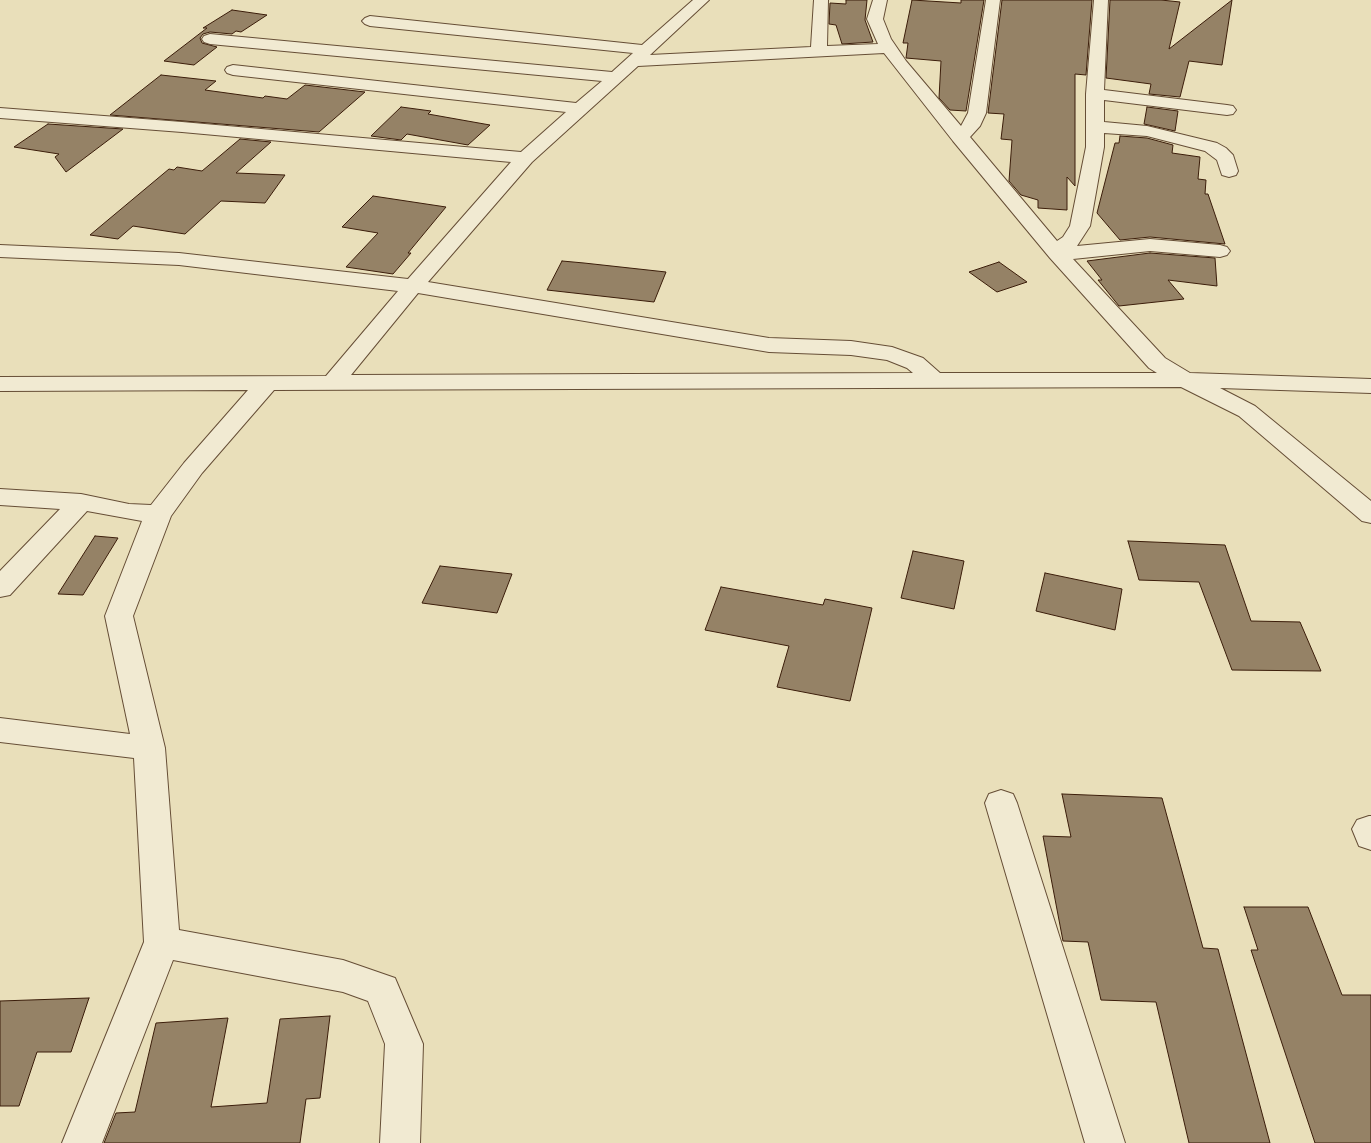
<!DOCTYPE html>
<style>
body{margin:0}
canvas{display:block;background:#e9dfba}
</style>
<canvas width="1371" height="1143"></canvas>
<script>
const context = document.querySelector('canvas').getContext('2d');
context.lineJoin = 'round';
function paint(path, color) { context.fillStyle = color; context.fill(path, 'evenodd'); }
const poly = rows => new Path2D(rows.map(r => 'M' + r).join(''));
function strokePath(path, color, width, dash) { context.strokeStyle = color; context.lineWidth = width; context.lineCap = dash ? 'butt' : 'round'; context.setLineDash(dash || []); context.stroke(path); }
const building = poly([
 [846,0,867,0,865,20,873,42,842,44,836,25,829,24,830,3,846,4,846,0],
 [912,0,961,3,961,0,984,0,966,111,950,110,939,98,941,61,906,58,908,43,903,43,912,0],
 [1002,0,1092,0,1086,75,1075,74,1075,186,1067,177,1067,210,1038,208,1038,200,1021,195,1009,181,1012,140,1001,139,1004,114,988,113,1002,0],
 [1110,0,1161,0,1180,2,1169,49,1232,0,1222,65,1189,61,1180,97,1149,94,1151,84,1106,78,1110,0],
 [232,10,267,15,241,32,236,31,232,34,210,32,203,34,200,38,202,43,217,47,194,65,164,61,207,28,203,28,232,10],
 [161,75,216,81,205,90,263,98,265,96,287,99,305,85,365,92,319,132,110,115,161,75],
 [401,107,431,111,428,114,490,125,468,145,407,134,401,140,371,136,401,107],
 [1147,107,1178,111,1175,131,1144,124,1147,107],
 [48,124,123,129,66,172,55,157,59,154,14,147,48,124],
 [1120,136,1147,138,1173,145,1172,153,1200,157,1198,179,1206,180,1205,194,1208,194,1225,244,1150,237,1120,240,1097,213,1115,143,1119,143,1120,136],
 [240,139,271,142,236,173,285,175,265,203,221,201,185,234,133,226,118,239,90,235,169,169,174,170,177,167,202,171,240,139],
 [373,196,446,207,408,253,411,253,393,274,346,267,378,233,342,227,373,196],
 [1150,253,1215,258,1217,286,1168,280,1184,299,1119,306,1098,280,1102,280,1087,261,1150,253],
 [562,261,584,263,666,272,654,302,547,290,562,261],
 [999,262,1027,282,997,292,969,272,999,262],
 [95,536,118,538,83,595,58,594,95,536],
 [1128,541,1225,545,1251,621,1300,622,1321,671,1232,670,1199,582,1139,580,1128,541],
 [913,551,964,561,954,609,901,598,913,551],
 [440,566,512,574,497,613,422,603,440,566],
 [1045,573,1122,589,1115,630,1036,611,1045,573],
 [721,587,823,605,825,599,872,608,850,701,777,687,789,646,705,630,721,587],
 [1062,794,1162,798,1203,948,1218,949,1270,1143,1189,1143,1156,1002,1101,1000,1088,942,1063,941,1043,836,1071,837,1062,794],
 [1244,907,1308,907,1342,995,1371,995,1371,1143,1315,1143,1251,950,1258,950,1244,907],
 [89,998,71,1052,37,1052,19,1106,0,1106,0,1001,89,998],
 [330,1016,320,1098,306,1099,300,1143,104,1143,116,1113,135,1112,156,1023,228,1018,211,1107,267,1103,280,1019,330,1016]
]);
paint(building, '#958266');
strokePath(building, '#3b1d0a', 1);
const minor = poly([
 [693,0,709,0,650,55,811,47,814,0,828,0,827,46,878,44,867,19,873,0,887,0,883,19,891,39,906,61,961,126,968,113,986,0,1000,0,986,113,980,126,970,137,1057,241,1063,237,1070,226,1086,147,1086,94,1094,0,1108,0,1104,90,1227,105,1233,106,1236,110,1233,114,1227,115,1104,100,1104,122,1147,126,1217,143,1226,148,1233,155,1238,171,1236,175,1229,177,1222,175,1217,160,1205,151,1147,136,1104,133,1104,147,1090,226,1077,246,1150,239,1220,245,1227,247,1230,251,1227,255,1220,257,1150,251,1073,259,1165,358,1190,373,1371,379,1371,393,1220,388,1255,406,1371,501,1371,523,1362,521,1239,416,1181,387,274,390,202,473,171,516,133,616,165,748,179,930,343,960,395,978,423,1044,420,1143,380,1143,385,1044,368,1001,343,992,173,960,102,1143,62,1143,144,942,134,758,0,742,0,718,130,734,105,616,142,521,87,511,10,595,0,597,0,571,60,509,0,505,0,489,81,494,129,504,151,505,184,463,248,390,0,391,0,377,326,376,398,291,179,265,0,257,0,245,179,253,408,279,511,162,182,132,0,118,0,108,182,122,521,152,566,112,233,75,227,73,225,70,227,67,233,65,576,103,602,81,210,44,204,42,202,39,204,36,210,34,612,72,633,53,370,26,365,24,362,21,365,18,370,16,642,45,693,0],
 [884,53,953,141,1050,258,1149,368,1157,373,940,373,923,358,892,347,851,341,769,338,428,282,532,162,638,66,884,53],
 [418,293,769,352,851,355,887,360,907,368,913,373,351,375,418,293],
 [1001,790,1013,794,1017,803,1125,1143,1085,1143,985,803,989,794,1001,790],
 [1369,816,1371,816,1371,850,1359,846,1352,829,1357,820,1369,816]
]);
strokePath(minor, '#664e36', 2);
paint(minor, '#f1ead2');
</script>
